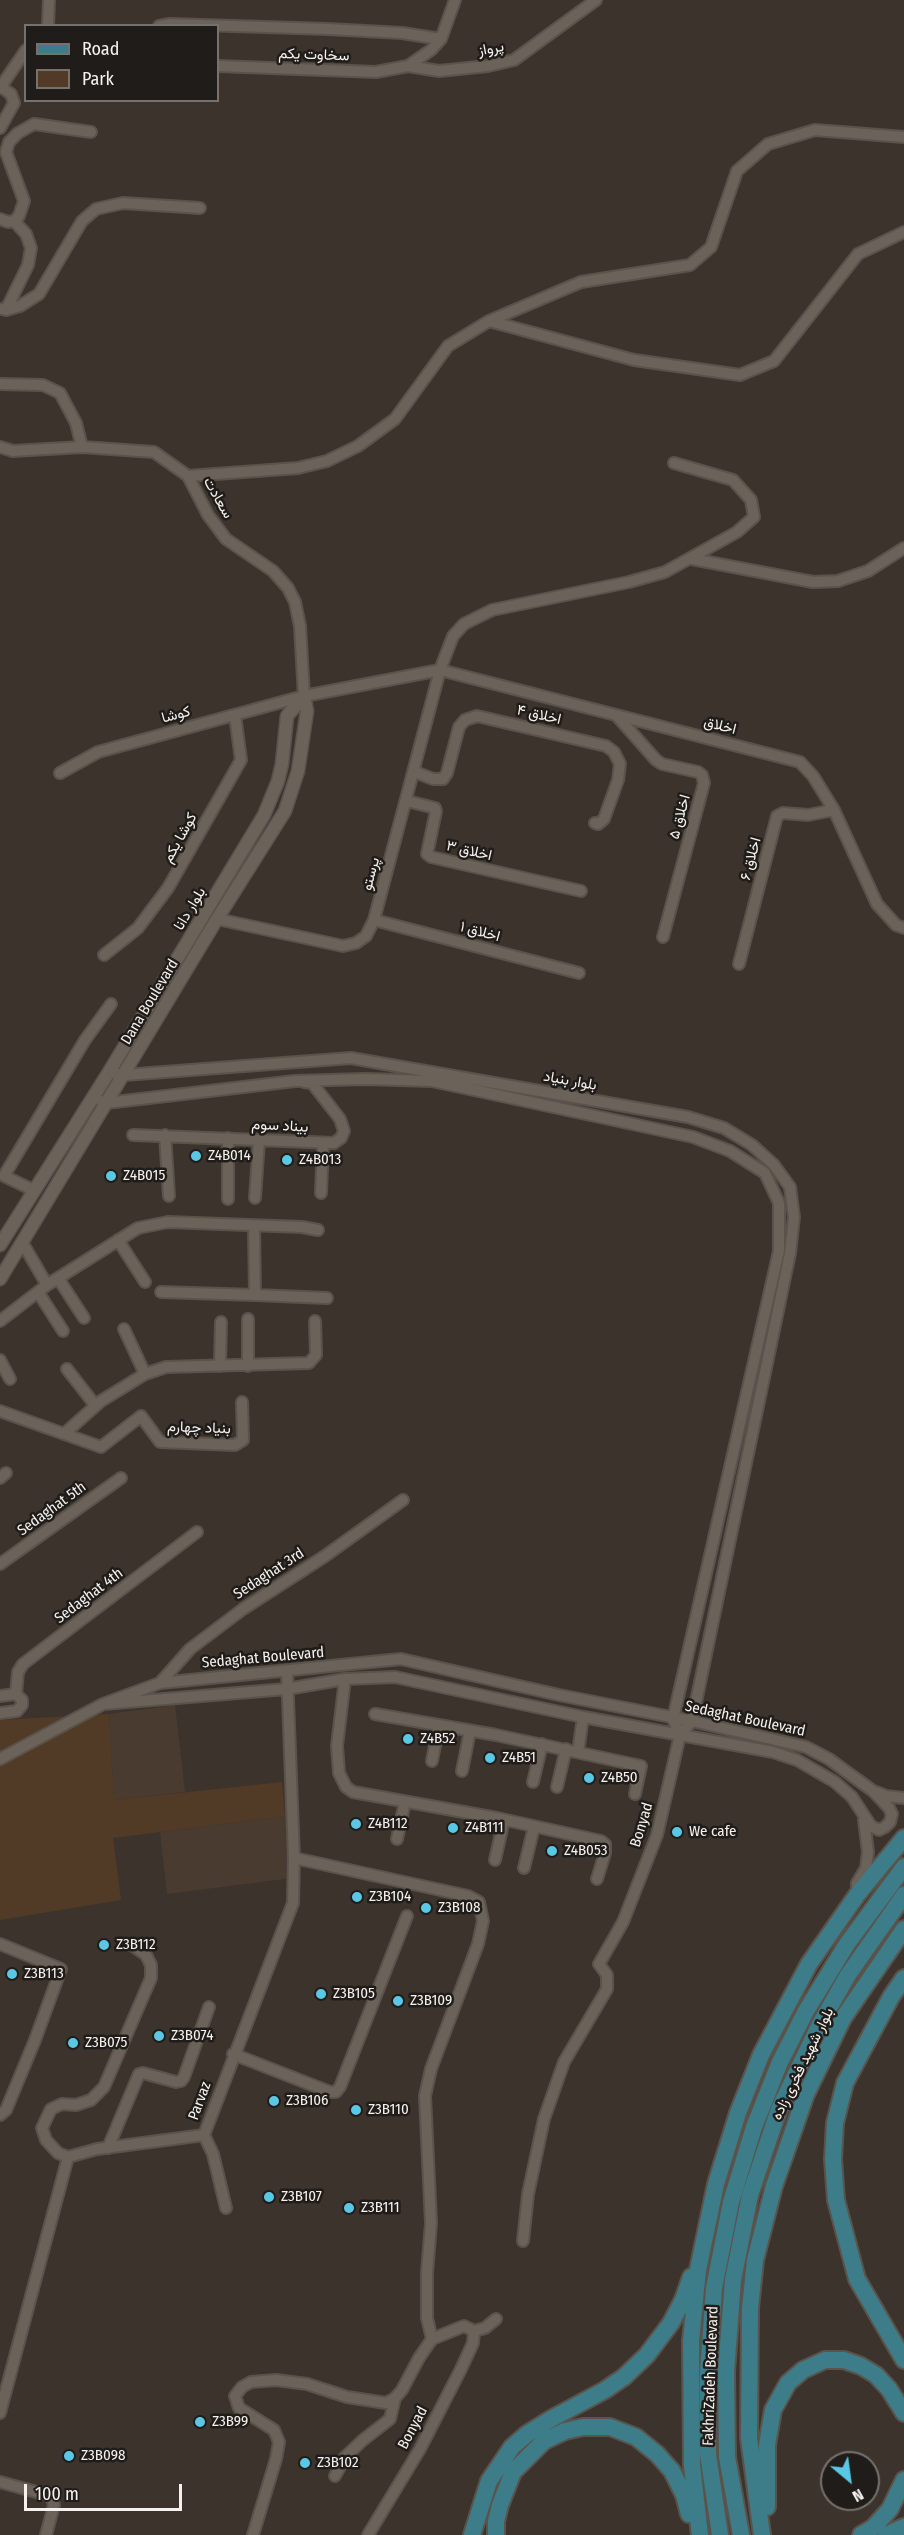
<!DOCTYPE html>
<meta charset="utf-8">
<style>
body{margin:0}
#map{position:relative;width:904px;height:2535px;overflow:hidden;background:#3c342c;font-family:"Fira Sans Condensed",sans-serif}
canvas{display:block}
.legend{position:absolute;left:24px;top:24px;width:195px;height:78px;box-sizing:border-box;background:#201c19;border:2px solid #76716d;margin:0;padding:8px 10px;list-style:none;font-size:18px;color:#f6f1ec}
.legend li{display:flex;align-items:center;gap:12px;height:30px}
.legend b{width:30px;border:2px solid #76716d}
.north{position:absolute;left:820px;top:2451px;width:60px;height:60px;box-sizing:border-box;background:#201c19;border:2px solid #76716d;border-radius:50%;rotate:151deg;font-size:16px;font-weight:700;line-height:24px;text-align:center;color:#f6f1ec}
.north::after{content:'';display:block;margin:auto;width:21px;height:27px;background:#5ac8e5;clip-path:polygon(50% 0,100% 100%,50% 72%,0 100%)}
.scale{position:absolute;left:24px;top:2484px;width:158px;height:27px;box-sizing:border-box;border:3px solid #f6f1ec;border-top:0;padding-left:8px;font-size:18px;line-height:21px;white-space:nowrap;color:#f6f1ec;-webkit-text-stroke:4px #201c19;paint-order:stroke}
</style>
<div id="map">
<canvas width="904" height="2535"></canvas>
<ul class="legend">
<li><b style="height:8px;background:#3c7d89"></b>Road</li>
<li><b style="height:16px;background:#513b27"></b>Park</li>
</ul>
<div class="north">N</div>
<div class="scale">100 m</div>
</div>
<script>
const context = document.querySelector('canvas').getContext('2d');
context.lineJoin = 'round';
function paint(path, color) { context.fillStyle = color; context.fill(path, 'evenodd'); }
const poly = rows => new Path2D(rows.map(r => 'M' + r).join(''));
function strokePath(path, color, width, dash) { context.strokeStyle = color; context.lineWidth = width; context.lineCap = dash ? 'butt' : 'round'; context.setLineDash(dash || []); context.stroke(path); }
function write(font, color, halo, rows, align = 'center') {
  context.font = font + ' "Fira Sans Condensed",Vazirmatn,sans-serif'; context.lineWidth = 5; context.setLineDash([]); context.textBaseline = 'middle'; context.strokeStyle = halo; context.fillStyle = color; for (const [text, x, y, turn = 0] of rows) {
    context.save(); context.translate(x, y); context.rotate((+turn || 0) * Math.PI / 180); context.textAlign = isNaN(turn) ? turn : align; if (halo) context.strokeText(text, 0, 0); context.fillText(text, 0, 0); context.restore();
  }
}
paint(poly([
 [175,1705,185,1792,114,1800,109,1714],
 [285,1816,292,1878,167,1894,160,1832]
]), '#493b2f');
paint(poly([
 [109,1714,114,1800,282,1782,285,1816,113,1838,121,1900,0,1920,0,1720]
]), '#513b27');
const minor = poly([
 [48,26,49,0],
 [159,26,170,24,328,29,402,33,441,39],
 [218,66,376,72,408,66,439,71,488,66,514,60,596,0],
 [408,66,431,50,441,39,455,0],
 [0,88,26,50],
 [0,128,14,103,11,94,1,87],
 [0,219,8,222,14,221,19,216,24,201,6,152,9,142,18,133,34,124,91,132],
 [2,309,6,310,28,265,31,248,26,234,14,221],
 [6,310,20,306,39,294,82,221,96,209,123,203,200,208],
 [489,321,634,360,740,375,774,361,858,254,904,232],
 [0,384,43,385,60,393,76,423,82,447],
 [0,447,13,451,82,447,154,452,188,476,208,515,226,539,273,571,288,588,295,602,300,626,304,696],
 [188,476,298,468,327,461,358,446,395,419,448,346,489,321,581,282,690,265,711,247,737,171,768,144,815,130,904,137],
 [692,559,813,582,838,581,868,571,904,548],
 [617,716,656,760,662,764,698,772,702,775,704,783,663,937],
 [415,772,433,779,443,779,447,773,459,727,465,720,477,716,606,746,614,752,620,764,618,780,604,819,598,824,595,823],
 [60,773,98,752,304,696,440,670,800,762,813,776,834,810,877,904,896,925,904,928],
 [407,801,435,808,436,811,427,854,431,857,581,891],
 [217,919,343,946,356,943,366,936,374,920,440,670,453,636,464,624,492,610,629,582,665,572,737,532,754,517,751,500,733,480,674,463],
 [374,920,579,973],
 [104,955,138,928,168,888,241,760,235,715],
 [739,964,777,816,783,813,808,815,834,810],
 [109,1072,124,1075,351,1058,688,1117,724,1128,752,1145,774,1165,790,1187,794,1217,790,1253,692,1721,680,1735],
 [101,1101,106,1103,295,1081,365,1079,432,1081,693,1137,730,1151,765,1173,779,1203,779,1251,673,1719,680,1735,657,1835,623,1922,599,1964,607,1975,607,1989,564,2062,544,2119,528,2194,523,2241],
 [133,1135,334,1143,341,1138,344,1131,340,1119,312,1083,304,1082],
 [165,1135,169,1196],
 [33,1190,4,1176,85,1040,111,1004],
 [321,1193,323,1143],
 [255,1198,259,1140],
 [228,1199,228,1138],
 [254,1227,255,1295,327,1298],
 [118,1240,145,1282],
 [22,1242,47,1285],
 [58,1278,84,1318],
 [38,1292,63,1331],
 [161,1292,255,1295],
 [248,1319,248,1366],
 [0,1321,47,1285,138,1228,168,1222,302,1227,318,1230],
 [124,1329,145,1374],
 [0,1360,10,1379],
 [220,1366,221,1322],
 [67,1369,95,1405],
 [0,1411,101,1447,141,1416,160,1442,235,1445,243,1440,242,1402],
 [64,1434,101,1401,145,1374,166,1367,309,1363,316,1355,315,1321],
 [0,1478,6,1473],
 [0,1564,121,1478],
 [345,1679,337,1746,339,1773,346,1787,353,1792,497,1818,601,1841,605,1844,605,1853,597,1879],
 [160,1683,190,1649,243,1609,325,1556,403,1500],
 [16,1694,18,1672,23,1664,197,1532],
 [0,1696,16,1694,22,1700,22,1705,17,1711,0,1713],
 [375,1714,496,1735,641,1766,635,1794],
 [578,1752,583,1717],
 [0,1759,103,1704,160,1683,401,1659,559,1695,692,1721,806,1747,829,1759,873,1791,889,1808,892,1814,890,1822,885,1827,879,1830,871,1826,852,1797,835,1782,797,1760,773,1752,583,1717,395,1677,345,1679,287,1689,103,1704],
 [432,1761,439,1725],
 [462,1771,470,1731],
 [533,1782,542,1744],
 [557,1787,566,1749],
 [876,1792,886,1796,904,1798],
 [397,1839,405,1802],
 [294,1858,468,1896,479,1902,483,1921,478,1944,431,2069,425,2096,431,2223,427,2273,427,2318,432,2339],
 [495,1860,504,1820],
 [524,1868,534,1827],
 [857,1894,857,1883,866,1868,868,1852,864,1820],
 [0,1944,61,1969,35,2040,6,2110,0,2115],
 [233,2054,330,2092,336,2092,340,2087,407,1916],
 [204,2135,213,2154,226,2208],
 [108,2148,139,2074,143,2073,176,2082,181,2081,184,2077,209,2007],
 [68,2157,58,2153,46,2140,42,2128,51,2109,62,2104,76,2105,91,2100,104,2087,151,1978,151,1965,146,1955,132,1945],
 [0,2413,68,2157,97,2149,204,2135,293,1903,294,1858,287,1672],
 [335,2476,345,2457,363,2440,390,2419,395,2398],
 [0,2482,51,2496,54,2505,46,2535],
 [253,2535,276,2459,279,2442,274,2430,239,2408,235,2396,242,2387,251,2382,276,2380,307,2384,347,2397,386,2403,395,2398,402,2390,419,2358,432,2339,464,2326,474,2331,485,2328,496,2319],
 [368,2535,420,2449,461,2369,473,2343,474,2331]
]);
const tertiary = poly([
 [0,1245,109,1072,264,815,278,781,282,764,287,716,304,696],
 [0,1279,217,919,285,811,298,771,307,711,304,696]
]);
const primary = poly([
 [904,1978,891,1997,845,2083,835,2123,833,2159,836,2200,857,2279,904,2360],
 [767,2507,767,2445,773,2410,788,2383,803,2370,825,2360,844,2360,861,2366,876,2375,889,2389,904,2413],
 [472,2535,489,2481,512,2447,527,2434,551,2419,605,2390,624,2377,647,2355,671,2323,683,2300,691,2277],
 [496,2535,496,2521,500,2505,513,2472,544,2441,565,2431,583,2427,610,2427,636,2437,657,2454,672,2471,684,2495,689,2514],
 [700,2535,692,2465,691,2341,698,2270,716,2184,738,2113,761,2055,809,1964,857,1895,904,1838],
 [720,2535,708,2454,708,2373,714,2288,731,2202,754,2127,780,2062,806,2011,847,1944,904,1867],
 [741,2535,727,2457,726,2372,733,2280,750,2195,779,2109,820,2024,848,1975,904,1895],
 [762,2535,749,2438,750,2308,755,2260,774,2186,806,2094,843,2018,904,1929],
 [861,2535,873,2528,890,2509,904,2480],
 [886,2535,904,2527]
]);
strokePath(minor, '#5a534c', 14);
strokePath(tertiary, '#5a534c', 15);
strokePath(primary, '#5a534c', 20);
strokePath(minor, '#6b625a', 10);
strokePath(tertiary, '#6b625a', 12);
strokePath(primary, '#3c7d89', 16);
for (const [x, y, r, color] of [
 [196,1156,6,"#5ac8e5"],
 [287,1160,6,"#5ac8e5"],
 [111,1176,6,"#5ac8e5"],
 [408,1739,6,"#5ac8e5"],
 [490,1758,6,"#5ac8e5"],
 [589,1778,6,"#5ac8e5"],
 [356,1824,6,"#5ac8e5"],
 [453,1828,6,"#5ac8e5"],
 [677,1832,6,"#5ac8e5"],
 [552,1851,6,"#5ac8e5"],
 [357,1897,6,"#5ac8e5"],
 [426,1908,6,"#5ac8e5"],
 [104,1945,6,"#5ac8e5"],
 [12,1974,6,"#5ac8e5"],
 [321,1994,6,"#5ac8e5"],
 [398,2001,6,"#5ac8e5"],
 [159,2036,6,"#5ac8e5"],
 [73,2043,6,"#5ac8e5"],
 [274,2101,6,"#5ac8e5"],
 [356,2110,6,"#5ac8e5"],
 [269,2197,6,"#5ac8e5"],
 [349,2208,6,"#5ac8e5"],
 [200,2422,6,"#5ac8e5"],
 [69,2456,6,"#5ac8e5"],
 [305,2463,6,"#5ac8e5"]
]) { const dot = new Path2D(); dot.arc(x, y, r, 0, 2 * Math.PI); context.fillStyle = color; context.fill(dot); strokePath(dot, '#201c19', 2); }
write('15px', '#f6f1ec', '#201c19', [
 ["پرواز",491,49,-11],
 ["سخاوت یکم",314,55,2],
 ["سعادت",218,498,60],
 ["کوشا",176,715,-15],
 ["اخلاق ۴",539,715,13],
 ["اخلاق",720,726,14],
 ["اخلاق ۵",680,817,-75],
 ["کوشا یکم",180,838,-61],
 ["اخلاق ۳",469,851,13],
 ["اخلاق ۶",751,859,-75],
 ["پرستو",371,874,-75],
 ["بلوار دانا",190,909,-59],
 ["اخلاق ۱",480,932,15],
 ["Dana Boulevard",150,1002,-59],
 ["بلوار بنیاد",570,1081,10],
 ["بیناد سوم",280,1126,3],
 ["بنیاد چهارم",199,1428,2],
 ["Sedaghat 5th",52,1509,-36],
 ["Sedaghat 3rd",269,1574,-33],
 ["Sedaghat 4th",89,1596,-37],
 ["Sedaghat Boulevard",263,1658,-5],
 ["Sedaghat Boulevard",745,1719,12],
 ["Bonyad",642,1825,-73],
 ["بلوار شهید فخری زاده",803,2064,-64],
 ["Parvaz",200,2101,-70],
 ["FakhriZadeh Boulevard",711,2376,-88],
 ["Bonyad",413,2428,-62]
]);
write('15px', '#f6f1ec', '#201c19', [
 ["Z4B014",208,1156],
 ["Z4B013",299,1160],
 ["Z4B015",123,1176],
 ["Z4B52",420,1739],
 ["Z4B51",502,1758],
 ["Z4B50",601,1778],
 ["Z4B112",368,1824],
 ["Z4B111",465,1828],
 ["We cafe",689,1832],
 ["Z4B053",564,1851],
 ["Z3B104",369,1897],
 ["Z3B108",438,1908],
 ["Z3B112",116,1945],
 ["Z3B113",24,1974],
 ["Z3B105",333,1994],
 ["Z3B109",410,2001],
 ["Z3B074",171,2036],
 ["Z3B075",85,2043],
 ["Z3B106",286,2101],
 ["Z3B110",368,2110],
 ["Z3B107",281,2197],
 ["Z3B111",361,2208],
 ["Z3B99",212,2422],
 ["Z3B098",81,2456],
 ["Z3B102",317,2463]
], 'left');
</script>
